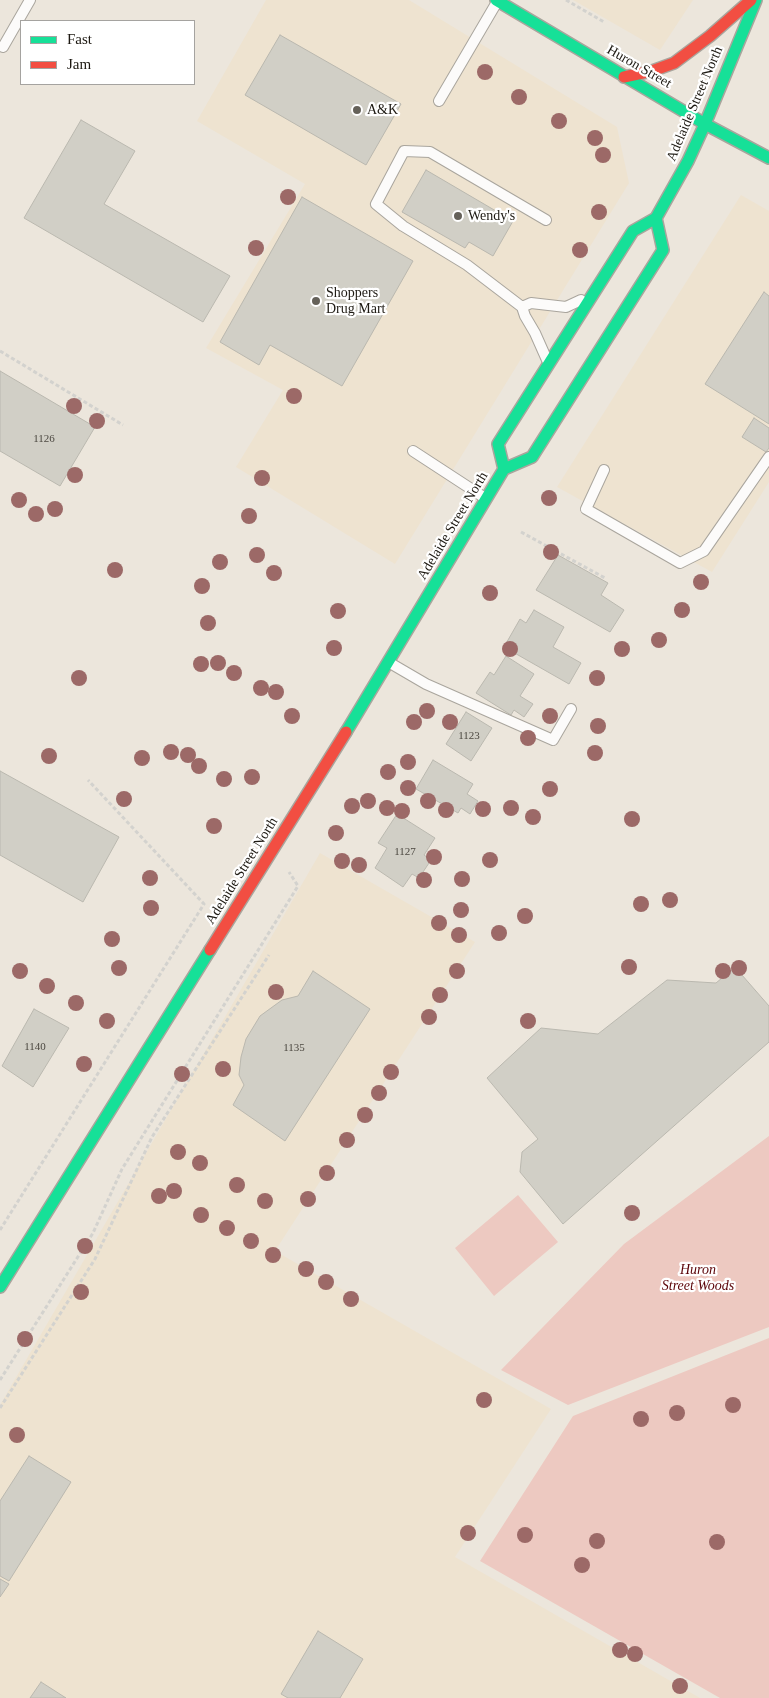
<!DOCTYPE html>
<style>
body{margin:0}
#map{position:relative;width:769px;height:1698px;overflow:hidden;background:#ece6dc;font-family:Georgia,serif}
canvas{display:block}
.legend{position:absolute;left:20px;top:20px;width:175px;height:65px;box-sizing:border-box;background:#fff;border:1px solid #a5a3a0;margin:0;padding:6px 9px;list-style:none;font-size:15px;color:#1d1912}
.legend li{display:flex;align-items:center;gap:10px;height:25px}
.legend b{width:25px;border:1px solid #a5a3a0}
</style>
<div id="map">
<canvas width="769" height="1698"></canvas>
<ul class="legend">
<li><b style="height:6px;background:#16e098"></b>Fast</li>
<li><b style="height:6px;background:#f24e42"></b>Jam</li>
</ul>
</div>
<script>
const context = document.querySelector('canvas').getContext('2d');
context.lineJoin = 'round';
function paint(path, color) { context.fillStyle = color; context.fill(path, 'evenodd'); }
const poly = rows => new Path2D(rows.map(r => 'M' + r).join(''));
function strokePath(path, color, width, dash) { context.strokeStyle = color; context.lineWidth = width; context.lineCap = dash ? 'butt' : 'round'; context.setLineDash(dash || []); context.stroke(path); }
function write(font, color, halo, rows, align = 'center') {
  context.font = font + ' Georgia,serif'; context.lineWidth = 4.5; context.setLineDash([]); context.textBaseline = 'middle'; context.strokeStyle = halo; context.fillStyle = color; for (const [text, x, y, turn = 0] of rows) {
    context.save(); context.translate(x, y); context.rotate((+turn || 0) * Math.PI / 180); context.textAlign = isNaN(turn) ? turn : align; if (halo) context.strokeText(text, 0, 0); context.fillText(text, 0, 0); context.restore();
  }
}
paint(poly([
 [266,0,409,0,617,127,629,183,395,564,236,467,283,390,206,348,305,184,197,121],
 [573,0,693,0,660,50],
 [741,195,769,211,769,482,712,572,557,487],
 [320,853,475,942,275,1251,551,1409,455,1557,700,1698,0,1698,0,1405]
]), '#eee3d0');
paint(poly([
 [769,1136,769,1327,568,1405,501,1370,624,1244],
 [518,1195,558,1242,494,1296,455,1248],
 [769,1338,769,1698,720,1698,480,1561,573,1416]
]), '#edc9c1');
const building = poly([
 [280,35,401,104,366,165,245,95,280,35],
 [81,120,135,151,104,204,230,276,203,322,24,218,81,120],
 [426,170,513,221,493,256,469,242,465,248,402,212,426,170],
 [302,197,413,261,342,386,270,345,259,365,220,342,302,197],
 [764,292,769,296,769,424,705,384,764,292],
 [0,371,95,427,60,486,0,451,0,371],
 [754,418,769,428,769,448,766,452,742,437,754,418],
 [558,555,608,583,601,595,624,610,610,632,536,590,558,555],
 [534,610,564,627,553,647,581,663,569,684,504,647,520,619,526,623,534,610],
 [506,656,534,674,520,696,533,704,524,717,514,710,511,715,476,693,490,672,494,675,506,656],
 [466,712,492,728,471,761,446,744,466,712],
 [433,760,473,784,467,794,478,801,470,814,461,808,458,813,416,789,433,760],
 [0,771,119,837,83,902,0,855,0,771],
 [397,814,435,838,424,855,431,860,419,878,412,874,403,887,375,868,387,848,378,843,397,814],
 [735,967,769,1006,769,1042,563,1224,520,1172,522,1152,538,1139,487,1078,541,1028,598,1034,667,980,716,983,735,967],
 [313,971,370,1009,285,1141,233,1105,244,1085,239,1075,241,1057,246,1039,260,1016,282,1000,298,996,313,971],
 [34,1009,69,1028,33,1087,2,1066,34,1009],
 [29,1456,71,1482,9,1581,0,1576,0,1501,29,1456],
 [0,1579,9,1584,0,1597,0,1579],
 [318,1631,363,1659,340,1698,288,1698,281,1694,318,1631],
 [41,1682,66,1698,30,1698,41,1682]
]);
paint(building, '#d1cfc6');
strokePath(building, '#bab8af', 1);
const lane = poly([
 [3,47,30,0],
 [439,101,497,2],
 [546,220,430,152,404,151,376,204,403,226,467,265,522,307,525,316,535,333,547,360],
 [522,307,531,303,566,307,581,300],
 [413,451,485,498],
 [604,470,586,509,680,563,704,551,769,457],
 [390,663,426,684,553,740,571,709]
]);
const fast = poly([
 [496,0,705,124,769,158],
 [504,469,498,444,633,231,656,218,688,161,705,124,756,0],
 [346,732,504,469,532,457,663,250,656,218],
 [0,1287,210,950]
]);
const jam = poly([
 [624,77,652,71,674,63,710,36,751,0],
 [210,950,346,732]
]);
strokePath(lane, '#a9a59d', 12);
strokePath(fast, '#a9a59d', 14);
strokePath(jam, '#a9a59d', 14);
strokePath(poly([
 [566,0,604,22],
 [0,351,123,425],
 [521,532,605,578],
 [0,1230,204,904,88,780],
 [0,1380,93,1233,122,1169,298,886,289,872],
 [0,1408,95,1259,152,1137,269,955]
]), '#d3d2ce', 3, [4, 2.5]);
strokePath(lane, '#fcfbfa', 10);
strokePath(fast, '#16e098', 11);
strokePath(jam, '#f24e42', 11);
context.fillStyle = '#9c6967';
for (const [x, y] of [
 [485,72],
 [519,97],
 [559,121],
 [595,138],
 [603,155],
 [288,197],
 [599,212],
 [256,248],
 [580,250],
 [294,396],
 [74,406],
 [97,421],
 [75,475],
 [262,478],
 [549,498],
 [19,500],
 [55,509],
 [36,514],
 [249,516],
 [551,552],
 [257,555],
 [220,562],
 [115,570],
 [274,573],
 [701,582],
 [202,586],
 [490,593],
 [682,610],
 [338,611],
 [208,623],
 [659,640],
 [334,648],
 [510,649],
 [622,649],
 [218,663],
 [201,664],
 [234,673],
 [79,678],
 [597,678],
 [261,688],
 [276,692],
 [427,711],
 [292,716],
 [550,716],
 [414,722],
 [450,722],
 [598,726],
 [528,738],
 [171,752],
 [595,753],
 [188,755],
 [49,756],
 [142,758],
 [408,762],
 [199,766],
 [388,772],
 [252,777],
 [224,779],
 [408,788],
 [550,789],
 [124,799],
 [368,801],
 [428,801],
 [352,806],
 [387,808],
 [511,808],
 [483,809],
 [446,810],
 [402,811],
 [533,817],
 [632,819],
 [214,826],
 [336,833],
 [434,857],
 [490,860],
 [342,861],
 [359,865],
 [150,878],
 [462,879],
 [424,880],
 [670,900],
 [641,904],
 [151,908],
 [461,910],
 [525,916],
 [439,923],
 [499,933],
 [459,935],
 [112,939],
 [629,967],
 [119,968],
 [739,968],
 [20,971],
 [457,971],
 [723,971],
 [47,986],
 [276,992],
 [440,995],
 [76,1003],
 [429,1017],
 [107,1021],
 [528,1021],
 [84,1064],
 [223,1069],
 [391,1072],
 [182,1074],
 [379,1093],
 [365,1115],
 [347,1140],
 [178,1152],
 [200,1163],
 [327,1173],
 [237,1185],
 [174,1191],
 [159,1196],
 [308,1199],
 [265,1201],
 [632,1213],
 [201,1215],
 [227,1228],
 [251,1241],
 [85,1246],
 [273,1255],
 [306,1269],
 [326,1282],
 [81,1292],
 [351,1299],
 [25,1339],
 [484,1400],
 [733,1405],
 [677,1413],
 [641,1419],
 [17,1435],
 [468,1533],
 [525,1535],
 [597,1541],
 [717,1542],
 [582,1565],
 [620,1650],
 [635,1654],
 [680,1686]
]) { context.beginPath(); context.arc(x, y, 8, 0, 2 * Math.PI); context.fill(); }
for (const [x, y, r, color] of [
 [357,110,5,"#656159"],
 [458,216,5,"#656159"],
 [316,301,5,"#656159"]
]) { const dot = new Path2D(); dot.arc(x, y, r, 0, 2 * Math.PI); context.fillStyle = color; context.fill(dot); strokePath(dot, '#fff', 2); }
write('11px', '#4c4841', null, [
 ["1126",44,439],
 ["1123",469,736],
 ["1127",405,852],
 ["1140",35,1047],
 ["1135",294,1048]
]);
write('14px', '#1d1912', '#fff', [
 ["Huron Street",639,67,30],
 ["Adelaide Street North",695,104,-67],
 ["Adelaide Street North",453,526,-59],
 ["Adelaide Street North",242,871,-58]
]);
write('14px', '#1d1912', '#fff', [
 ["A&K",367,110],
 ["Wendy's",468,216],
 ["Shoppers",326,293],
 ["Drug Mart",326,309]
], 'left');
write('italic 14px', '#5a0307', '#fff', [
 ["Huron",698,1270],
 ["Street Woods",698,1286]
]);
</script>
